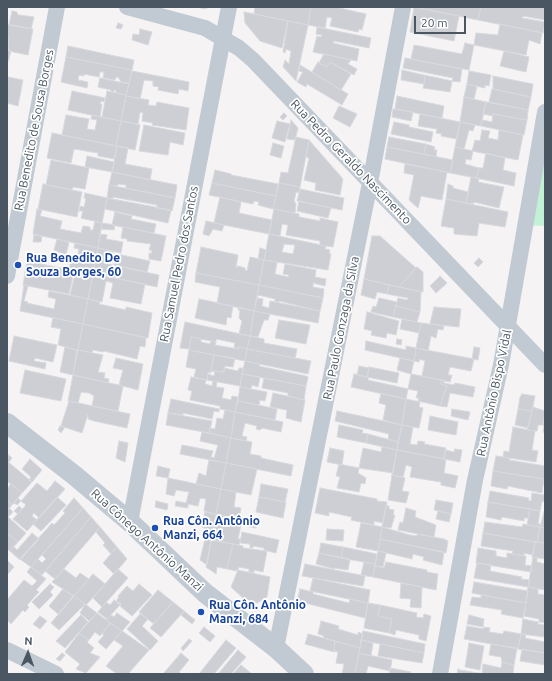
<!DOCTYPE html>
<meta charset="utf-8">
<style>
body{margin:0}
#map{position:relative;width:552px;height:681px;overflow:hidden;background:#f5f3f3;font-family:Ubuntu,sans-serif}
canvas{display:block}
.frame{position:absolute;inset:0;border:8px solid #4a5661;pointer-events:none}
.north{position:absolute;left:8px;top:633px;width:40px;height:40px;-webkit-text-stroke:3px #fff;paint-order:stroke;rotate:2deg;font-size:11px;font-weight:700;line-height:16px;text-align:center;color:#4a5661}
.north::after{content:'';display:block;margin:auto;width:14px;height:18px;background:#4a5661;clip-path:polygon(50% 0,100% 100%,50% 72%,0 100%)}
.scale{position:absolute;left:414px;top:16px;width:52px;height:18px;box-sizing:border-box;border:2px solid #4a5661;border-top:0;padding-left:5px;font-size:12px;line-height:14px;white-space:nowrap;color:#4a5661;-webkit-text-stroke:3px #fff;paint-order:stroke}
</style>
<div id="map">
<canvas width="552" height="681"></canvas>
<div class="frame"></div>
<div class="north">N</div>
<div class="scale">20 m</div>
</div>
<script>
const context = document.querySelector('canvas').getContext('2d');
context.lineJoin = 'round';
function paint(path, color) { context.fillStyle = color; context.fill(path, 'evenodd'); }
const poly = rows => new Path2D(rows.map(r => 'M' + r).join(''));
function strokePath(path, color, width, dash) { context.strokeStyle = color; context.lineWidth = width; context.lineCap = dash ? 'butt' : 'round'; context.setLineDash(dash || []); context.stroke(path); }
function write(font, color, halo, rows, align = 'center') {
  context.font = font + ' Ubuntu,sans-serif'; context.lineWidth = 3.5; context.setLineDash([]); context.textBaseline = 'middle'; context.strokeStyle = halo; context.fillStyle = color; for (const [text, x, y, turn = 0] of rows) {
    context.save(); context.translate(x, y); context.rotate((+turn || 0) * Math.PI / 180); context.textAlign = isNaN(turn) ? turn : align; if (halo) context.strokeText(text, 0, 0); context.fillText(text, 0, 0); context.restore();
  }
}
paint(poly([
 [545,115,545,226,524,225]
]), '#c3f1d5');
const building = poly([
 [197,7,209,7,205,9,197,7],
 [255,7,311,7,308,25,254,14,255,7],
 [311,7,335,7,366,14,362,30,359,29,358,32,330,26,332,18,327,17,325,28,308,25,311,7],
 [413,7,481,7,478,20,413,7],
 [414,7,459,16,454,41,410,32,414,7],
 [481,7,545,7,545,20,523,16,522,18,545,22,543,33,478,20,481,7],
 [12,11,17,12,17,14,19,15,34,17,31,29,9,25,12,11],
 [244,12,288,21,282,48,260,41,245,23,244,12],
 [288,21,308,25,296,81,283,67,285,60,289,64,291,51,286,49,285,53,283,52,288,21],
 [118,23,123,25,121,29,116,28,118,23],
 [7,24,33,29,28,55,9,51,7,24],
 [500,24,542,33,540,44,529,40,526,55,474,45,476,33,498,35,500,24],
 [317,27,371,38,369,48,334,41,333,43,359,49,357,61,313,52,317,36,321,37,322,35,316,34,317,27],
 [140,29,152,32,148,45,132,40,133,34,139,35,140,29],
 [465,43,474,45,469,70,411,59,414,45,462,54,465,43],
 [68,46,134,60,132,70,66,57,68,46],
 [7,50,11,51,8,62,7,62,7,50],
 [504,51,529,57,526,72,500,66,504,51],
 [324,54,351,60,348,64,357,69,354,75,330,62,327,67,319,63,324,54],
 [66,57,132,70,129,83,121,82,119,78,116,77,115,80,103,78,104,72,100,72,99,77,84,74,84,76,79,75,78,80,88,82,87,88,61,82,66,57],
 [405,58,462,69,460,82,452,81,453,78,403,68,405,58],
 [318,62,327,67,330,62,351,74,341,90,312,72,318,62],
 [300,65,348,94,342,105,307,84,306,87,297,82,303,72,299,71,300,65],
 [402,70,424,75,424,77,425,78,424,84,401,80,402,70],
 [132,71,189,82,188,91,179,89,178,94,158,90,159,87,153,86,153,81,144,80,140,99,126,96,132,71],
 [469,71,491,75,489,86,485,85,485,88,467,84,469,71],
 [424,75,452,81,450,92,423,88,425,78,424,77,424,75],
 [493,76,533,84,531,97,493,89,493,76],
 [8,77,23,80,18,106,7,103,8,77],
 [100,78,129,84,126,95,116,93,116,91,114,90,113,93,111,92,111,90,98,87,100,78],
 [467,84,477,86,474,99,464,97,467,84],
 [492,89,531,97,528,110,489,102,492,89],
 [72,91,105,98,104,102,101,101,100,104,102,104,100,117,68,110,72,91],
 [107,91,126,95,121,121,102,117,107,91],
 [126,96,149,100,148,105,156,106,157,102,189,108,186,130,152,125,153,123,142,121,143,113,140,112,138,124,121,121,126,96],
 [397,96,444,106,442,118,395,109,397,96],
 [464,97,486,102,481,126,460,122,464,97],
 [486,102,528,110,527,120,493,114,493,116,483,114,486,102],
 [339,106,357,114,350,127,333,118,339,106],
 [393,109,413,112,411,121,392,117,393,109],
 [284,113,287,116,283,120,280,117,284,113],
 [420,114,460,122,457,139,441,136,442,134,436,133,437,129,418,126,420,114],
 [493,114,527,120,524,135,481,126,482,120,492,122,493,114],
 [66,115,89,119,87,129,95,130,97,120,91,119,92,115,121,121,116,146,62,135,66,115],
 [291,120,298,128,295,140,287,139,291,120],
 [121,121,140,125,135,150,116,146,121,121],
 [277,121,290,124,285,142,272,138,277,121],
 [394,122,409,125,409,127,433,132,431,142,391,134,394,122],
 [460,122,475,125,473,131,469,130,464,149,455,147,460,122],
 [144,125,185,133,183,145,170,142,168,155,139,151,144,125],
 [482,130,490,131,488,138,498,140,499,130,523,135,518,160,472,151,475,140,480,141,482,130],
 [52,133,117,146,114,159,98,156,98,153,74,149,71,163,47,158,52,133],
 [296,137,309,140,300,187,279,183,281,172,288,173,296,137],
 [389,137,426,144,424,154,387,147,389,137],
 [309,140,343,179,340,195,315,190,316,183,304,180,309,158,306,157,309,140],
 [273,143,284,146,281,158,270,155,273,143],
 [426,144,435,147,434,150,437,150,436,157,424,154,426,144],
 [117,146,128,148,125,164,152,169,150,180,112,172,117,146],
 [387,147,453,160,450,173,385,159,387,147],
 [455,147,473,151,471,160,466,159,465,164,479,168,476,178,450,173,455,147],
 [486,153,505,158,503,170,516,173,514,186,476,178,479,168,483,168,486,153],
 [87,156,114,162,112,172,85,167,87,156],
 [51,160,89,168,85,189,73,187,72,190,46,185,51,160],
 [405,164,447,172,442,200,421,196,418,208,409,200,414,175,404,173,405,164],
 [215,170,231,174,231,175,278,184,276,196,212,183,215,170],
 [112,172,177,185,175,198,126,188,126,185,118,184,117,186,109,185,112,172],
 [471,177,479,178,478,182,504,187,499,208,474,202,473,204,466,203,471,177],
 [212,183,276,196,273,209,258,205,259,202,254,201,253,204,209,195,212,183],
 [279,183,300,187,299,193,296,192,294,202,296,203,295,213,273,209,279,183],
 [43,184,82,192,77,217,38,209,43,184],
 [448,184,453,186,453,188,468,192,466,203,446,199,448,184],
 [109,185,175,198,172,211,157,208,157,205,113,197,113,199,107,198,109,185],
 [300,189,344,198,342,210,297,201,300,189],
 [85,193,107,198,102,223,81,218,83,211,79,211,80,206,84,207,86,199,84,198,85,193],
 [220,197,241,202,239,213,272,220,269,234,214,223,220,197],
 [107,198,171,210,168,223,105,209,107,198],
 [446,199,508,212,505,227,479,223,477,236,454,234,454,228,441,226,446,199],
 [299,201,331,208,328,218,297,211,299,201],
 [37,209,42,210,40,216,62,221,60,229,81,233,83,226,90,227,90,230,93,230,95,221,102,223,98,248,33,234,37,209],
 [274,209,299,214,299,217,320,221,320,218,338,222,333,247,320,245,320,241,286,235,288,225,282,224,280,236,269,234,274,209],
 [115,212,132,216,131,219,156,224,154,233,112,225,115,212],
 [206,221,224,225,222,231,213,229,209,236,203,234,206,221],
 [102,223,115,225,114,230,101,229,102,223],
 [123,227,166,236,161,261,149,259,149,253,151,254,152,250,149,250,151,244,127,241,127,239,121,238,123,227],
 [100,234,107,235,106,239,123,242,121,253,98,248,100,234],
 [269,234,326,246,325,249,330,250,329,254,331,254,328,270,264,260,269,234],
 [284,244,295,245,293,254,282,252,284,244],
 [34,235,42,236,41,242,33,242,34,235],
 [372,236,380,236,416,268,399,287,364,279,372,236],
 [57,239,69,242,66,255,54,250,57,239],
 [75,243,98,248,93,274,69,269,71,260,76,261,79,249,74,248,75,243],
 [201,247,238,255,236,268,238,266,245,268,245,270,247,271,250,257,264,260,259,285,196,273,201,247],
 [98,248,113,251,113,262,108,261,107,264,95,261,98,248],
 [260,248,266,250,264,260,258,259,260,248],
 [117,254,150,261,147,272,114,265,117,254],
 [479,258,483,262,478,267,474,263,479,258],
 [264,260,277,262,275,274,288,277,289,275,283,274,285,264,316,270,315,277,326,279,325,286,313,283,313,287,324,289,323,298,259,285,264,260],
 [27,261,74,271,69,294,23,285,27,261],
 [95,261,117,266,115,278,93,274,95,261],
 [121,267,159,275,157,287,119,279,121,267],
 [417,267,423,272,423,292,399,287,417,267],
 [76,270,93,274,88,299,70,295,76,270],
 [196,273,259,285,254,311,217,303,220,287,195,282,196,273],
 [93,274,145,284,141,304,110,298,113,283,106,281,102,302,88,299,93,274],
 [440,276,447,283,436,293,430,286,440,276],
 [364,279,389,285,387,294,377,292,375,299,361,295,364,279],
 [24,285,28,286,24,301,28,302,27,303,54,309,56,299,48,297,49,291,88,299,83,324,20,311,24,285],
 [259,285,323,298,320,311,279,301,279,302,275,302,275,299,267,297,258,295,257,298,259,285],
 [389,285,421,292,420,312,396,306,398,298,407,300,408,298,387,294,389,285],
 [257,298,263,299,262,306,269,308,270,301,320,311,318,323,254,311,257,298],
 [379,298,397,302,393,317,371,312,373,306,376,307,379,298],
 [88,299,100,302,99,304,126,310,126,307,152,313,148,338,83,324,88,299],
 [199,299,233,306,231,318,227,317,226,325,195,318,199,299],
 [396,306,420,312,417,322,393,317,396,306],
 [239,307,254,311,250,336,239,334,242,321,239,318,240,310,238,310,239,307],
 [434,307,461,309,459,327,430,324,434,307],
 [254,311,270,314,268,320,264,320,258,337,250,336,254,311],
 [367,312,399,321,396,335,387,333,386,338,371,335,372,331,364,329,367,312],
 [53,318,83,324,78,350,58,345,61,329,51,327,53,318],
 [402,319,421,323,419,333,400,329,402,319],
 [279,320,310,325,306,344,275,338,279,320],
 [185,322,250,336,247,349,238,347,238,349,234,348,235,343,216,339,216,342,191,337,189,349,180,348,185,322],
 [421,323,444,326,443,330,438,329,436,338,431,336,428,351,416,348,421,323],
 [83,324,146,338,145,347,140,346,137,359,104,351,103,352,93,350,92,353,78,350,83,324],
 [14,336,57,345,53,362,35,358,34,361,46,363,45,369,9,361,14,336],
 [250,336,264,339,264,343,297,349,295,358,247,349,250,336],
 [191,337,201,339,201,342,210,344,211,341,216,342,215,345,238,349,238,347,247,349,245,361,189,350,191,337],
 [397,339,402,340,401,345,396,344,397,339],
 [366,341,406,350,406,346,416,348,414,361,365,350,366,341],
 [65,347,77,350,73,375,60,372,65,347],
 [474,347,480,348,478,360,472,359,474,347],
 [416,348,474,359,471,371,450,367,448,375,452,375,450,382,422,376,425,361,420,359,419,362,414,361,416,348],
 [247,349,311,361,308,374,245,361,247,349],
 [78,350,103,355,98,372,105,373,104,378,109,379,108,383,73,375,78,350],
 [189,350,214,355,211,371,211,373,208,372,207,380,194,377,196,369,186,367,189,350],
 [214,355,235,358,233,367,225,366,224,372,211,371,214,355],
 [116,358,143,364,138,390,119,385,123,370,113,368,116,358],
 [400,358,414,361,411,374,397,370,400,358],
 [245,361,260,364,259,366,306,376,308,377,306,386,242,374,245,361],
 [359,366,369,368,367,377,357,375,359,366],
 [369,367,399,373,397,383,367,377,369,367],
 [224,368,238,371,239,368,243,368,240,386,207,380,208,374,214,376,215,371,224,372,224,368],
 [25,370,66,379,61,401,20,393,25,370],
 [242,374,260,377,258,387,252,385,251,389,240,387,242,374],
 [354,374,368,377,368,380,408,389,406,399,351,387,354,374],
 [411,374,442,380,441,384,447,386,440,406,418,401,419,398,416,398,418,391,408,389,411,374],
 [73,375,123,386,118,411,92,406,94,396,89,393,81,392,78,403,68,401,73,375],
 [191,377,206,380,205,384,212,386,213,381,217,382,216,387,224,388,222,398,231,400,232,396,238,397,235,412,220,409,220,406,190,400,192,391,188,390,191,377],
 [264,378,306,386,304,400,288,396,288,393,262,388,264,378],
 [442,380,444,380,444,383,454,385,455,383,475,387,473,397,450,393,447,407,440,406,447,386,441,384,442,380],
 [240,387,267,392,265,401,260,400,259,405,238,401,240,387],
 [273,393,305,400,301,422,286,418,287,410,270,407,273,393],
 [381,393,406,399,402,425,383,420,386,405,379,403,381,393],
 [522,394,535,396,532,411,518,409,520,397,522,394],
 [171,399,219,409,219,412,214,411,212,419,183,413,183,415,168,413,171,399],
 [406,399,420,402,419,407,423,408,419,428,402,425,406,399],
 [69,401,130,414,127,428,94,421,88,419,88,414,82,433,61,426,69,401],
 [238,401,277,409,275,420,235,412,238,401],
 [533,407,545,411,543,425,538,425,537,431,527,430,533,407],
 [452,409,470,412,468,420,451,416,452,409],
 [518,409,532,411,528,428,515,425,518,409],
 [225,410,235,412,231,438,209,433,210,428,215,429,217,418,223,419,225,410],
 [337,411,402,425,398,442,388,439,389,434,335,421,337,411],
 [235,412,283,422,281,432,262,428,260,430,256,429,257,426,245,423,242,436,247,437,246,441,231,438,235,412],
 [168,413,212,421,209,433,166,425,168,413],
 [545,414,545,433,543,432,544,426,543,425,545,414],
 [430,416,458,422,456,435,428,430,430,416],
 [339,425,363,430,362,433,368,434,366,443,337,437,339,425],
 [402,425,413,427,410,444,417,445,418,441,425,442,424,444,446,448,444,459,397,450,402,425],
 [60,426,65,427,61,433,58,430,60,426],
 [513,427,535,431,532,450,538,451,536,462,503,457,504,451,509,452,513,427],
 [202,432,231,438,226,463,180,454,182,445,213,451,211,457,214,458,218,445,200,441,202,432],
 [368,434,398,442,397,450,366,443,368,434],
 [231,438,252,442,250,454,261,456,261,458,293,465,291,476,226,463,231,438],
 [119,441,128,443,125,462,116,458,119,441],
 [382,447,397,450,393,473,359,468,363,448,381,452,382,447],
 [330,448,344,451,342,465,327,462,330,448],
 [455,449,462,450,460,462,444,459,445,450,454,452,455,449],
 [397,450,446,459,444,473,458,476,455,488,441,485,441,482,410,477,412,467,406,465,403,477,392,475,397,450],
 [9,455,12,458,9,462,7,461,9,455],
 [496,456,510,458,509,460,545,466,545,479,493,471,496,456],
 [30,459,42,470,32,482,29,480,31,477,22,469,30,459],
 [209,460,226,463,221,489,196,484,199,473,206,476,209,460],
 [7,461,32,482,22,493,7,481,7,461],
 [226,463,257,469,251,495,221,489,226,463],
 [339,464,359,468,358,473,366,478,365,484,361,483,359,492,337,488,340,477,336,476,339,464],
 [158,466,170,469,168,478,156,476,158,466],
 [493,471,544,479,542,493,508,486,507,489,491,486,493,471],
 [392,475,405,478,402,491,409,492,406,503,388,500,392,475],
 [168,478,221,489,216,514,204,511,206,499,200,498,198,506,188,504,188,508,175,506,176,501,186,503,189,492,176,490,174,496,166,494,168,478],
 [55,481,65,489,39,518,34,513,32,516,37,520,27,531,13,519,26,505,21,501,37,483,47,491,55,481],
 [11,484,22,493,12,505,7,500,7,489,11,484],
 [261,484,288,489,285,502,259,497,261,484],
 [320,488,377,499,377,501,387,502,383,523,374,521,374,525,351,520,352,517,329,512,329,516,315,513,320,488],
 [221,489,236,492,234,507,241,508,239,519,216,514,221,489],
 [490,491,529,498,528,500,531,501,532,493,545,495,545,502,542,501,540,511,488,502,490,491],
 [57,497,66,505,41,531,33,524,57,497],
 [259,497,286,502,283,518,256,512,259,497],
 [18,498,21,501,17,505,14,503,18,498],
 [74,498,83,508,31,567,20,559,52,523,54,525,65,513,63,511,74,498],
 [7,500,12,505,7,511,7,500],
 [436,500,453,503,451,514,434,510,436,500],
 [156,501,168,504,167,510,155,507,156,501],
 [488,502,530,509,528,518,524,518,524,521,502,517,501,520,486,517,488,502],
 [386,505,389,506,389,509,394,510,393,515,395,515,391,528,382,527,386,505],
 [19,506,22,509,18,514,14,511,19,506],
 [9,508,13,512,8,517,7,511,9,508],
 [83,508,91,517,42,575,31,567,38,559,42,563,46,559,42,555,83,508],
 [406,508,416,511,415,517,436,525,434,537,398,530,400,522,403,523,406,508],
 [530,509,540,511,538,524,541,524,540,527,527,525,530,509],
 [438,511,451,514,449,522,436,519,438,511],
 [205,512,216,514,207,565,200,560,205,539,203,538,205,528,202,527,205,512],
 [544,512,545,512,545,528,540,527,544,512],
 [216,514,257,523,256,528,241,525,238,539,241,539,239,545,211,540,216,514],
 [7,516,26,533,18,542,7,533,7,516],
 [91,517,100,527,55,579,45,571,91,517],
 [485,522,522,527,523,524,540,527,537,542,483,533,485,522],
 [361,523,382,527,378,551,356,547,361,523],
 [100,527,117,547,111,554,103,545,105,543,96,532,100,527],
 [382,527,410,535,417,536,417,534,444,539,448,541,446,553,380,539,382,527],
 [540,527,545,528,545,543,537,542,540,527],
 [327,529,344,530,343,541,326,540,327,529],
 [242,532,279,540,276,553,264,550,264,548,253,546,253,548,250,548,250,544,240,543,242,532],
 [7,533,18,542,10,551,7,549,7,533],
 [32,533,39,539,20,560,10,551,14,547,17,550,32,533],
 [483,533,535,542,533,555,524,553,524,556,512,554,513,551,481,546,483,533],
 [380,539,444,552,442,565,423,560,424,557,413,554,412,559,378,551,380,539],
 [211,540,233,544,227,569,217,567,216,574,206,567,211,540],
 [535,542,545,543,545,559,532,557,535,542],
 [321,543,343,547,341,558,319,553,321,543],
 [233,544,243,546,243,548,267,551,263,572,254,570,254,573,249,572,249,569,239,567,237,571,227,569,233,544],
 [117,547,127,559,114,574,103,563,117,547],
 [343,547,377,554,375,564,341,558,343,547],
 [478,548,496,551,496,556,507,558,507,553,526,556,525,565,532,566,531,572,476,563,478,548],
 [378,551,386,553,383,567,375,566,378,551],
 [319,553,350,559,348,570,334,568,334,569,316,564,319,553],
 [533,557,537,558,537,562,545,564,545,590,528,587,533,557],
 [7,560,14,567,7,575,7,560],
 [364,562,375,564,373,577,361,575,364,562],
 [386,562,427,570,427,572,438,574,436,590,373,577,375,566,384,568,386,562],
 [477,563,491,565,490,571,522,577,521,579,530,580,528,587,474,578,477,563],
 [305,564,365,576,363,586,302,576,305,564],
 [31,567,46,579,36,590,39,592,27,605,29,607,25,612,23,610,11,624,7,620,7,600,24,580,32,586,37,581,27,572,31,567],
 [64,569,76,578,80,573,89,579,74,596,52,582,64,569],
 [118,569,128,578,102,607,93,598,118,569],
 [238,570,270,577,267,597,257,603,243,598,231,587,238,570],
 [93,574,105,584,86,605,74,596,93,574],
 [313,578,370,590,368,603,310,591,313,578],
 [474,582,528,591,526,603,472,593,474,582],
 [401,583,422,587,421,608,410,607,411,599,400,598,401,583],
 [50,584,54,587,50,592,53,595,39,609,32,602,50,584],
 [139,584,152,595,132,616,120,606,121,604,116,601,119,597,118,596,127,586,133,591,139,584],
 [528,587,538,589,538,594,545,595,545,623,539,622,539,619,524,616,528,587],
 [63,589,73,596,58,614,49,606,63,589],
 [300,589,313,592,313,594,349,603,350,599,368,603,365,618,297,601,300,589],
 [158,590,173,602,154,624,139,612,158,590],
 [481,595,526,603,523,618,501,614,502,610,470,605,472,597,481,598,481,595],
 [74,596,85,604,59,630,51,623,74,596],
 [114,600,120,605,107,619,98,612,106,602,110,605,114,600],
 [173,602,184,611,161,637,150,628,173,602],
 [368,603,380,605,378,616,392,619,389,633,364,628,368,603],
 [85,604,97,613,89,621,80,613,85,604],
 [380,605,417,613,416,617,423,618,424,614,431,616,426,641,419,639,419,635,396,630,395,635,389,633,392,619,378,616,380,605],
 [184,611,195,620,192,624,181,615,184,611],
 [97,613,110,623,100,636,95,632,89,640,79,633,97,613],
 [117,613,130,622,122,631,106,620,111,615,114,617,117,613],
 [140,614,148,619,142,626,158,641,150,650,127,629,140,614],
 [81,615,88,622,65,648,56,641,81,615],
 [469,615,484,619,483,627,467,624,469,615],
 [40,616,47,621,40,629,33,624,40,616],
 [523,619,538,622,538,624,545,625,545,637,521,634,523,619],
 [321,621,339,626,338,629,358,635,358,632,363,634,360,648,323,638,324,636,318,634,321,621],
 [110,623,122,631,106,649,98,642,104,635,102,634,110,623],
 [467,626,484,629,484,627,490,628,489,632,503,634,504,631,521,634,518,649,464,639,467,626],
 [204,627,215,636,210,642,199,633,204,627],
 [122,631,149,650,128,674,117,674,106,666,123,646,114,640,122,631],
 [363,631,425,644,424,653,361,640,363,631],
 [79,633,89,640,87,642,94,648,90,653,100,657,86,673,76,669,80,664,65,652,79,633],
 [308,634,335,641,334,652,305,644,308,634],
 [521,634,526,634,525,638,545,642,545,653,518,649,521,634],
 [189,639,192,641,183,651,181,648,189,639],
 [226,640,236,648,214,674,199,674,226,640],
 [361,640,373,643,371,656,359,653,361,640],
 [335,641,360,648,355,674,342,674,344,664,336,663,338,652,334,651,335,641],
 [469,643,484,646,480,670,465,667,469,643],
 [380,644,424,653,422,663,378,656,380,644],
 [491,644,517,648,514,665,502,662,501,657,489,655,491,644],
 [522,649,545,653,545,665,520,661,522,649],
 [238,650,246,657,231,674,218,674,238,650],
 [62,653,65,655,60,661,56,659,62,653],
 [181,653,189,660,179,672,181,674,163,674,181,653],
 [359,653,392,660,390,671,368,666,366,674,355,674,359,653],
 [502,662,514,665,513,674,482,674,483,664,501,668,502,662],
 [241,665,252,674,233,674,241,665],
 [390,668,411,672,410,674,389,674,390,668],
 [458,669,460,670,484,674,457,674,458,669]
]);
paint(building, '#cdcfd5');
strokePath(building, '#d7d9de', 1);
strokePath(poly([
 [127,7,205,28,239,48,253,60,545,365],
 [7,276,57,7],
 [130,522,229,7],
 [276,648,370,183,403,7],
 [7,650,56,674],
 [440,674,475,480,501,365,545,112]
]), '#c1cad2', 16);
strokePath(poly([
 [7,423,74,475,130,522,205,593,276,648,304,674]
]), '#c1cad2', 20);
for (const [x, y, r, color] of [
 [18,265,4,"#1a4fb4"],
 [155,528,4,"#1a4fb4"],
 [201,612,4,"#1a4fb4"]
]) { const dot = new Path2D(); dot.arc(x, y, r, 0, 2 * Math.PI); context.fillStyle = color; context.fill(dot); strokePath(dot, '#fff', 1.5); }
write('12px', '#4a5661', '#fff', [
 ["Rua Benedito de Sousa Borges",34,130,-79],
 ["Rua Pedro Geraldo Nascimento",351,162,46],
 ["Rua Samuel Pedro dos Santos",179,264,-79],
 ["Rua Paulo Gonzaga da Silva",341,328,-79],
 ["Rua Antônio Bispo Vidal",494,393,-78],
 ["Rua Cônego Antônio Manzi",147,540,42]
]);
write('bold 12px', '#164399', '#fff', [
 ["Rua Benedito De",26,258],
 ["Souza Borges, 60",26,272],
 ["Rua Côn. Antônio",163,521],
 ["Manzi, 664",163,535],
 ["Rua Côn. Antônio",209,605],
 ["Manzi, 684",209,619]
], 'left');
</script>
